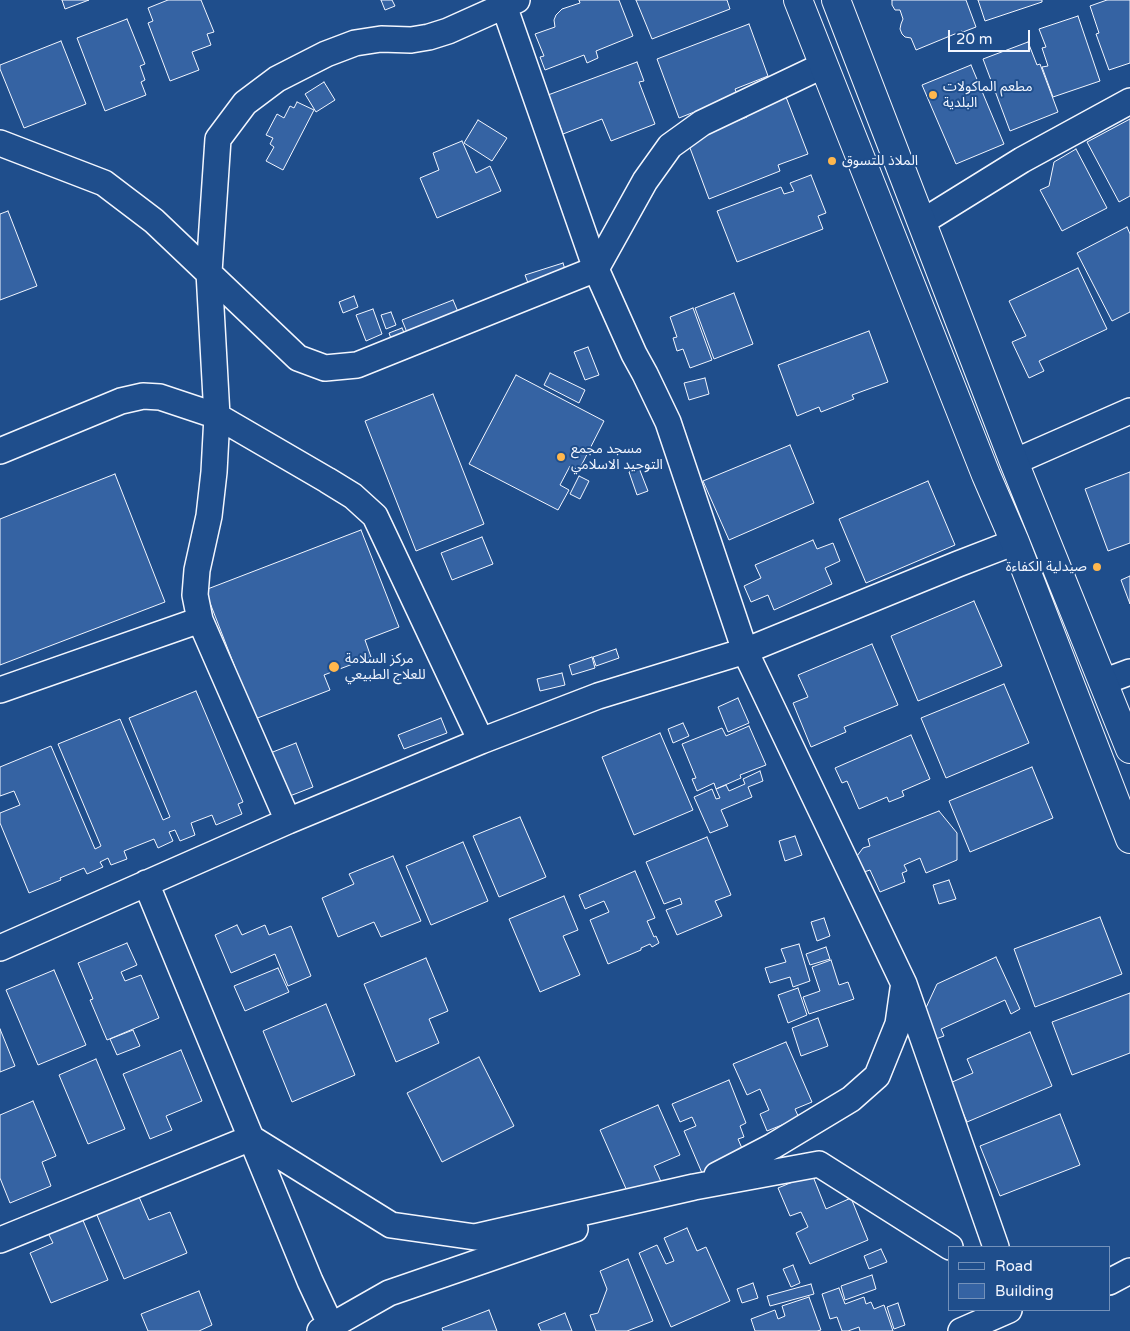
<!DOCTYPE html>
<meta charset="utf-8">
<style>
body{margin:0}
#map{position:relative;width:1130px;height:1331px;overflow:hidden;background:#1f4e8c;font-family:"Varela Round",sans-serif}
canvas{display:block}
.legend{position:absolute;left:948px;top:1246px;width:162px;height:65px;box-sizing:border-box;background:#1f4e8c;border:1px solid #7391ba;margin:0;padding:6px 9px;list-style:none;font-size:15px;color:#f2f6ff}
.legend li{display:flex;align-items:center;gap:10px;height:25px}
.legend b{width:25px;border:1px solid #7391ba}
.scale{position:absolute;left:948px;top:30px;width:82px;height:22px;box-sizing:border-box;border:2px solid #f2f6ff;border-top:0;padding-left:6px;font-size:15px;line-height:18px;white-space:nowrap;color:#f2f6ff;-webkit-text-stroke:4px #1f4e8c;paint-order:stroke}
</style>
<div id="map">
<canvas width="1130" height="1331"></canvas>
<ul class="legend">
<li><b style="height:6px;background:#1f4e8c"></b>Road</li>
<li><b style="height:14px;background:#3563a3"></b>Building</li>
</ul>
<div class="scale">20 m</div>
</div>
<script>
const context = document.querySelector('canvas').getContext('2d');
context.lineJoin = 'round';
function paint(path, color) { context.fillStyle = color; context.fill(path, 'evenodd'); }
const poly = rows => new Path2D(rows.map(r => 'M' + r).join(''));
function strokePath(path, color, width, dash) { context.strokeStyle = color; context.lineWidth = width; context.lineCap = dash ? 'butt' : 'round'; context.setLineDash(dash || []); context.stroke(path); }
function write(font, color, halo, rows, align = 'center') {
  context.font = font + ' "Varela Round","Noto Sans Arabic",sans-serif'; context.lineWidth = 4; context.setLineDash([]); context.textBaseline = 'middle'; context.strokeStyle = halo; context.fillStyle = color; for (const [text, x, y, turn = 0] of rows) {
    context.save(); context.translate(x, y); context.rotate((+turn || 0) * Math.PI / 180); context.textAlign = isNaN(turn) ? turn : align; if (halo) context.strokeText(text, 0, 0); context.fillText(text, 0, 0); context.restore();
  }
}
const building = poly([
 [62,0,89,0,65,9,62,0],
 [168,0,201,0,214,32,207,34,211,45,192,52,199,70,170,81,148,23,153,21,148,8,168,0],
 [381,0,392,0,395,6,385,10,381,0],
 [579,0,619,0,633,36,596,51,598,58,587,63,584,55,545,70,540,57,544,56,535,34,555,27,554,20,556,15,562,9,580,3,579,0],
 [636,0,727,0,730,9,652,39,636,0],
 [892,0,966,0,976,27,963,32,962,31,916,50,911,38,905,37,902,34,900,29,901,24,903,19,900,10,895,10,892,5,892,0],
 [978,0,1042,0,1042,2,985,21,978,0],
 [1107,0,1130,0,1130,63,1109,70,1096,34,1099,33,1090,6,1107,0],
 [1078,16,1100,81,1053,97,1042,67,1048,66,1042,48,1046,47,1039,29,1078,16],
 [127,19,145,64,140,66,145,80,141,82,146,95,105,111,77,38,127,19],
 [749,24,768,76,735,89,737,94,719,100,723,108,707,107,679,118,657,59,749,24],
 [61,41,86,104,24,128,0,69,0,65,61,41],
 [1028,42,1037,65,1040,64,1058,112,1010,131,983,59,1028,42],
 [637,62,644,81,639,82,655,124,611,141,602,119,563,134,548,95,637,62],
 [971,65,1004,144,956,164,922,85,971,65],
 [324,82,335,100,316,112,305,94,324,82],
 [786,97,808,154,778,165,780,171,709,199,687,140,747,117,745,112,786,97],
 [297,102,314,110,283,170,266,161,274,147,270,144,273,138,266,135,277,114,284,118,290,106,294,108,297,102],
 [1130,119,1130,196,1119,202,1087,142,1130,119],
 [478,120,507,138,492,161,464,143,478,120],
 [462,141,476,173,490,166,501,191,437,218,420,178,439,170,433,153,462,141],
 [1076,149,1107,208,1062,231,1040,190,1049,186,1054,162,1076,149],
 [811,175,826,213,818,216,823,229,737,262,717,211,781,187,784,194,794,191,790,183,811,175],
 [8,211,37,286,0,300,0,214,8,211],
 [1127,227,1130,234,1130,312,1112,321,1077,253,1127,227],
 [563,263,568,279,531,291,525,275,563,263],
 [1078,268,1107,329,1039,361,1044,371,1029,378,1012,342,1026,336,1009,301,1078,268],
 [734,293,753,344,714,359,695,308,734,293],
 [354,296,358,307,343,313,339,302,354,296],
 [453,300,461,319,410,340,402,320,453,300],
 [693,308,712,360,690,368,683,349,677,351,673,338,677,337,670,317,693,308],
 [373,309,382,334,366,341,356,315,373,309],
 [391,312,396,325,386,329,381,315,391,312],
 [402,328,407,339,393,344,389,333,402,328],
 [869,331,888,382,852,395,854,399,821,412,819,407,797,416,778,365,869,331],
 [588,347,599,375,585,380,574,352,588,347],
 [550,373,585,390,579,403,544,385,550,373],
 [516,375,604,421,579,470,570,466,560,485,569,490,558,510,469,464,516,375],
 [705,378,709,394,689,400,684,383,705,378],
 [433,394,484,524,416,551,365,421,433,394],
 [790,445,814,503,729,540,703,481,790,445],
 [639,468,648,491,637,495,629,472,639,468],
 [1130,472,1130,543,1108,551,1085,489,1130,472],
 [115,474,165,602,0,665,0,519,115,474],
 [579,476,589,481,580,499,570,494,579,476],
 [928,481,955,545,866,583,839,519,928,481],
 [361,530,399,627,365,640,371,657,324,675,330,690,255,719,205,590,361,530],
 [482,537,493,564,452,580,441,553,482,537],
 [813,540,817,549,833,543,840,561,825,568,832,584,774,610,768,595,751,602,744,586,761,578,755,565,813,540],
 [1130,576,1130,604,1121,580,1130,576],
 [974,601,1002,666,918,701,891,636,974,601],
 [872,644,898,705,844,727,846,732,811,747,793,703,808,697,798,675,872,644],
 [616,649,619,658,596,666,593,657,616,649],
 [592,657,595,668,572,675,569,665,592,657],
 [562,673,565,685,540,691,537,679,562,673],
 [1004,684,1029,743,946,778,921,718,1004,684],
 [196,691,243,802,238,804,242,814,216,825,212,815,191,823,195,835,180,841,175,830,169,832,173,841,158,848,154,839,124,851,127,859,111,865,108,858,100,862,103,867,87,874,84,868,60,878,61,880,29,893,0,823,0,813,20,805,14,791,0,796,0,767,51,746,95,849,101,846,58,744,120,719,163,820,170,817,129,718,196,691],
 [738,698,749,723,728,732,718,707,738,698],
 [441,718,447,733,404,749,398,735,441,718],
 [683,723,689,736,673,743,668,729,683,723],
 [749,726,766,765,740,775,741,778,716,789,714,783,697,791,692,779,696,778,682,744,722,728,726,736,749,726],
 [660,733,693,810,634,835,602,757,660,733],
 [911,735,930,779,902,791,904,796,889,802,887,797,859,809,847,781,842,783,835,768,911,735],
 [296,743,313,787,282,799,265,755,296,743],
 [1032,767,1053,818,970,852,949,801,1032,767],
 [760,771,763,781,748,787,752,797,721,810,728,826,710,833,694,797,712,789,716,799,720,798,716,789,726,785,729,791,745,784,743,779,760,771],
 [939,811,957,833,957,860,926,873,920,858,904,865,907,871,902,873,905,882,880,892,870,870,864,872,857,856,863,848,870,846,868,839,939,811],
 [520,817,546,877,499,897,473,836,520,817],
 [795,836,802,855,785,861,779,841,795,836],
 [707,837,731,895,715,901,722,916,677,935,666,910,682,904,680,898,664,904,646,862,707,837],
 [463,842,488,901,431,925,406,866,463,842],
 [393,856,421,921,381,937,374,922,338,937,322,898,354,884,349,874,393,856],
 [635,871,655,918,647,921,654,937,656,936,659,943,652,947,650,944,641,948,641,950,608,964,590,920,609,912,604,901,585,909,579,895,635,871],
 [949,880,956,899,939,904,933,885,949,880],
 [564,896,578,930,563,936,580,975,540,992,509,919,564,896],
 [1100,917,1122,974,1035,1007,1014,949,1100,917],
 [824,918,830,936,817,941,811,922,824,918],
 [237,925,242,935,265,925,269,935,291,926,311,976,288,986,275,954,231,973,215,935,237,925],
 [127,943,137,965,121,972,125,981,141,975,159,1018,107,1040,90,1000,93,999,78,963,127,943],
 [799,944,810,981,793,987,790,977,770,983,765,968,786,962,781,949,799,944],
 [826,947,830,959,810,965,806,954,826,947],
 [996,957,1020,1009,1011,1014,1005,1000,941,1029,944,1036,936,1039,924,1012,937,984,996,957],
 [426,958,448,1011,429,1019,439,1043,396,1062,364,984,426,958],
 [831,960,839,985,848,982,854,999,809,1014,803,997,820,991,812,967,831,960],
 [278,968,289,992,245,1011,234,986,278,968],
 [54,970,86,1045,38,1065,6,990,54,970],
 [798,988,807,1015,788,1023,778,995,798,988],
 [1130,993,1130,1053,1072,1075,1052,1022,1130,993],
 [326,1004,355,1075,292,1102,263,1031,326,1004],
 [818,1018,828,1046,801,1056,792,1028,818,1018],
 [0,1029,15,1066,0,1072,0,1029],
 [133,1030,140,1046,117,1055,110,1039,133,1030],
 [1030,1032,1052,1086,967,1122,950,1083,973,1073,967,1059,1030,1032],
 [786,1042,812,1102,795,1109,799,1118,767,1131,760,1114,769,1110,760,1089,747,1095,733,1064,786,1042],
 [181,1050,202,1101,166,1116,172,1130,150,1139,123,1074,181,1050],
 [479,1057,514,1126,442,1162,407,1093,479,1057],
 [96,1059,125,1129,88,1144,59,1075,96,1059],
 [729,1080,746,1123,740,1126,744,1137,738,1139,744,1153,735,1159,702,1173,684,1131,696,1126,692,1117,680,1122,672,1104,729,1080],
 [33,1101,56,1156,42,1162,51,1186,10,1203,0,1178,0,1115,33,1101],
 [658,1105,680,1155,654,1166,663,1186,631,1200,600,1130,658,1105],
 [1060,1114,1080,1165,1000,1196,980,1146,1060,1114],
 [812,1174,826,1209,851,1198,868,1240,810,1264,796,1233,808,1227,801,1212,790,1216,778,1188,812,1174],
 [136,1190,149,1220,170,1212,187,1253,124,1279,94,1208,136,1190],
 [82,1218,108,1280,51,1303,30,1253,53,1243,48,1233,82,1218],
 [687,1228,697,1251,706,1247,730,1301,671,1327,639,1253,657,1245,666,1264,674,1261,664,1238,687,1228],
 [881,1249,887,1262,869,1269,864,1256,881,1249],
 [628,1259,653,1321,627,1331,596,1331,590,1315,598,1313,607,1289,600,1271,628,1259],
 [793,1265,800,1283,791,1287,783,1269,793,1265],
 [872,1275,876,1289,845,1300,841,1286,872,1275],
 [753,1283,758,1298,742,1303,737,1289,753,1283],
 [811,1284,814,1294,770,1306,767,1296,811,1284],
 [839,1288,845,1304,864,1297,866,1304,871,1302,874,1309,884,1305,893,1331,860,1331,859,1327,848,1331,842,1331,837,1317,830,1319,822,1294,839,1288],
 [199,1291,212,1325,199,1331,148,1331,141,1314,199,1291],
 [809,1297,821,1330,817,1331,755,1331,751,1319,775,1310,778,1319,785,1316,782,1306,809,1297],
 [898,1303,905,1325,894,1329,887,1307,898,1303],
 [489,1310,497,1331,443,1331,442,1328,489,1310],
 [565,1313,572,1331,541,1331,538,1324,565,1313]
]);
paint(building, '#3563a3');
strokePath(building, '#f2f6ff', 1);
const street = poly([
 [502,0,596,269,634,354,645,374,668,422,745,651,904,984,996,1247],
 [0,143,104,183,154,221,298,358,325,368,357,365,596,269,645,181,670,146,702,123,824,65],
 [922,222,1022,160,1130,101],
 [0,451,121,401,143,396,160,397,217,416,327,480,353,496,375,516,481,741],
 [1014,462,1130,411],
 [1103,682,1130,672],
 [0,690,200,620],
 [288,821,200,620,195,595,197,570,209,516,214,472,217,416,209,272,218,139,245,103,277,79,326,54,355,43,381,39,411,40,429,37,448,31,517,0],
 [146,883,310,1281,331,1326],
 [0,948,288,821,481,741,598,696,745,651,958,564,1015,542],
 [717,1175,773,1146,851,1099,877,1076,898,1024,903,989],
 [0,1240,251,1138,391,1225,475,1237,694,1187,819,1164,950,1247],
 [1109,1282,1130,1271],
 [320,1331,331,1326,389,1293,575,1229],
 [961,1331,1009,1310]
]);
const secondary = poly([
 [798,0,986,475,1015,542,1130,839],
 [836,0,1014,462,1130,749]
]);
strokePath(street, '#f2f6ff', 28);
strokePath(secondary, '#f2f6ff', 30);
strokePath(street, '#1f4e8c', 25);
strokePath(secondary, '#1f4e8c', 28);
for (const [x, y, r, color] of [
 [933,95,5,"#ffb74d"],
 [832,161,5,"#ffb74d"],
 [561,457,5,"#ffb74d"],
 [1097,567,5,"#ffb74d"],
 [334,667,6,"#ffb74d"]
]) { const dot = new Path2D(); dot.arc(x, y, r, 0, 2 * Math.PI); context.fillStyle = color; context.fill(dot); strokePath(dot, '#1f4e8c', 2); }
write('14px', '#f2f6ff', '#1f4e8c', [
 ["مطعم الماكولات",943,87],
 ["البلدية",943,103],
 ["الملاذ للتسوق",842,161],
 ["مسجد مجمع",571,449],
 ["التوحيد الاسلامي",571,465],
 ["صيدلية الكفاءة",1087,567,"right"],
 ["مركز السلامة",345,659],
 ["للعلاج الطبيعي",345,675]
], 'left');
</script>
